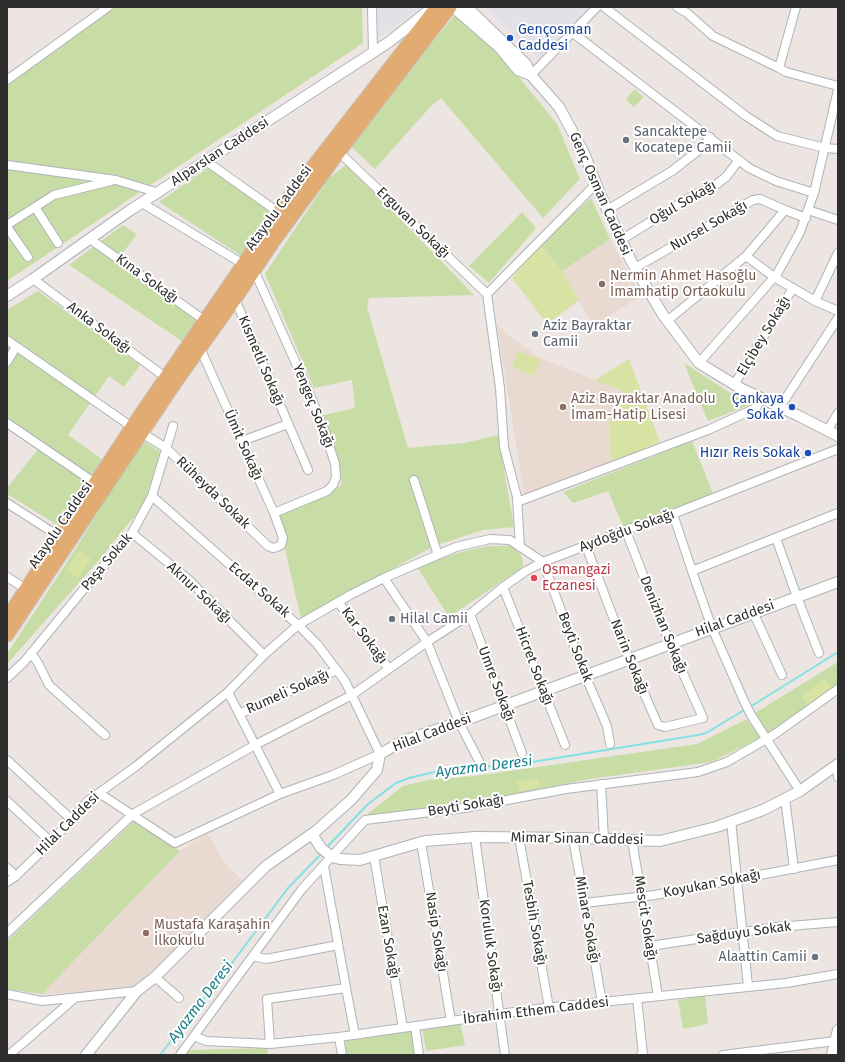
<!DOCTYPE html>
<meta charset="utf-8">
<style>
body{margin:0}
#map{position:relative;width:845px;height:1062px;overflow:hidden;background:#ede5e2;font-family:"Fira Sans",sans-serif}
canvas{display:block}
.frame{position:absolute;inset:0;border:8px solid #2e2e2e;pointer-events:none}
</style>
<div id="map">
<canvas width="845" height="1062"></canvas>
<div class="frame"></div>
</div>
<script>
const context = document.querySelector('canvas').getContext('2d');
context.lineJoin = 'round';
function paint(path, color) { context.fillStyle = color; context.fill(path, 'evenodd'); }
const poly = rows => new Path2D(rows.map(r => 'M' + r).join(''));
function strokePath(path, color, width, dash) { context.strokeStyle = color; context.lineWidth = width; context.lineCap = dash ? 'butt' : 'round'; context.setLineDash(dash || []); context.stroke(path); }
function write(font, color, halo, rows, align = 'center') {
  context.font = font + ' "Fira Sans",sans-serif'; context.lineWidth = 4; context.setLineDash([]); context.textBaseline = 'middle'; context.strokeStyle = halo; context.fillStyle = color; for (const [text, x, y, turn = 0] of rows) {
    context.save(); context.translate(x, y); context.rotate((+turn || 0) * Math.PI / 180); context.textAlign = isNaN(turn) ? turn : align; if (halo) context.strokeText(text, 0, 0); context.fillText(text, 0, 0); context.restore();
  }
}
paint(poly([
 [378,7,423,7,378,38],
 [484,7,594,7,539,59]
]), '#e1e1e7');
paint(poly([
 [610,239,641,296,593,326,562,271],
 [497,324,508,335,540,358,621,390,609,425,611,464,524,495],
 [207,833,227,866,242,880,139,986,112,990,42,994,180,851]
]), '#e8dad1');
paint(poly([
 [115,7,362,7,363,43,7,281,7,84],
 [458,11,509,65,557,124,580,179,543,218,441,98,431,106,375,169,348,144],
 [634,89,644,97,634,107,626,100],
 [347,164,474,295,369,298,367,307,408,448,464,443,498,435,514,527,483,530,434,546,301,619,277,514,342,485,324,415,355,408,352,380,314,388,265,274,329,178],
 [208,168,271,211,243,257,159,202],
 [591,198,610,239,562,271,540,244],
 [522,212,536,228,489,283,469,266],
 [123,225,137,234,115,263,199,321,183,342,69,265],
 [38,291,140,365,124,387,109,376,68,435,102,459,59,526,7,494,7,488,43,443,7,419,7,310],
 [684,363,749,405,708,421],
 [142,440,162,453,142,507,99,560,7,664,7,654,76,548],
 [692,441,713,494,624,528,608,491,573,503,563,492],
 [488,546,511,546,519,551,523,561,523,567,449,617,417,567,457,553],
 [838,662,838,688,769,736,755,713],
 [747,719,760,738,711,762,590,779,473,802,365,816,403,786,428,780,475,776,697,744],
 [135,820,180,851,42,994,7,989,7,941],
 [705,996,708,1024,683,1029,678,1000],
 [460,1021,465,1045,426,1051,422,1027],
 [414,1030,417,1055,347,1055,345,1041],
 [268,1048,267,1055,185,1055,188,1050]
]), '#c7dda5');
paint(poly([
 [540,244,562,271,579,300,547,324,512,278],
 [518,351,541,360,534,376,512,367],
 [629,359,660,442,611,464,609,425,621,390,595,380],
 [79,551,91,559,78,578,66,571],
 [825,679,832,688,808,705,801,696],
 [538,778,540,787,519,791,517,782]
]), '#d8e3a3');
strokePath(poly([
 [750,707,838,652],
 [326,848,368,804,396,783,409,778,443,770,526,763,698,735,706,733,746,709],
 [160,1055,229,967,288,888,322,853]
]), '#82e1e2', 2);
const minor = poly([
 [372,7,373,51],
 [604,7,746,116,777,136,825,148,838,149],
 [677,7,687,13,713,36,779,68,786,72,838,86],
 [573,33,749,168,776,181,814,193,838,90],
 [779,68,796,7],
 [531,75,597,7],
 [7,80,108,7],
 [339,152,487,294],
 [206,161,278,212],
 [7,165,116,180,159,193],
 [142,203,243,264],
 [35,207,58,243],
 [607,210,672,171,704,146,710,137],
 [808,210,838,220],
 [806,218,785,210,746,256,774,277,815,301,838,311],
 [7,225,54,195,111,181],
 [7,227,28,257],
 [90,239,204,320],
 [621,240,689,198,717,184,726,177,739,160],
 [635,268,753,200,760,199,785,210],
 [254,270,308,390,325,432,335,464,336,477,333,485,327,491,274,513],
 [33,279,165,377],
 [235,299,308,470],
 [815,301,838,253],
 [667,321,746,256],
 [7,340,132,427],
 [7,362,16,347],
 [699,363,777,274,800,232,814,193],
 [734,385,793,288],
 [780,407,838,318],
 [7,423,95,483],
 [827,431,838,413],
 [142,433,166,448,268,546,273,548,277,547,281,545,283,538,274,513,200,348],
 [242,441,288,424],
 [414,480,438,555],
 [517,502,708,430,756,408,761,398],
 [7,503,60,537],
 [673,514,692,571,838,513],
 [132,533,188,579,264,655],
 [776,538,797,597,819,653],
 [586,546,629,659,658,725,665,727,703,718,670,644,626,531],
 [520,547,517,497,504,447,500,388,487,294,596,184],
 [692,571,712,628,744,701,751,715,800,791],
 [7,577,26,589],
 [384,578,427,642,459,722,479,761],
 [503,587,565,745],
 [338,602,389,669],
 [753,612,782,675],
 [470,614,522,753],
 [31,653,38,663,49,685,105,735],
 [7,678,24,662,47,634,83,590,132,533,152,496,173,426],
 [228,692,280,794],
 [239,714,337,670],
 [7,760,72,820],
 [837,765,838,777],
 [601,784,604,839],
 [99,793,175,843,280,794,333,775,380,754,345,681,317,644,298,625,152,496],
 [785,798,794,869],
 [7,801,51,842],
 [731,821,748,986],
 [475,837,505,1055],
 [519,837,549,1008],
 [573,838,602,1002],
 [632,840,658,996],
 [421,842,451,1021],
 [374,856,403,1028],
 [7,868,16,876],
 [7,882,16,876,51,842,89,800,135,767,228,692,264,655,298,625,352,594,384,578,456,547,490,539,510,540,543,562,585,675,607,726,610,744],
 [584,903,655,895,838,860],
 [7,933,133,814,255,745,352,695,427,642,469,615,503,587,526,571,543,562,637,526,673,514,838,449],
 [650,946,777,927,838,922],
 [253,956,266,959,338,945],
 [155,977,179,998],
 [346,988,355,1035],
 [7,994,42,1001,137,991],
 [637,998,643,1055,641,1055],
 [415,1026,419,1055],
 [194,1036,206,1041,270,1044,339,1037,535,1009,786,983,838,974],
 [339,1037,342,1055],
 [270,1044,267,999,346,988,324,866],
 [9,1055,75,998],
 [180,1055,302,889,365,820,464,808,566,789,698,772,727,762,775,734,838,689],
 [723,1055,835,1041]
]);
const tertiary = poly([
 [453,7,500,48,518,70,531,75],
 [467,7,526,64,531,75,559,107,584,153,600,194,631,261,663,315,699,363,742,389,799,416,838,436],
 [7,296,33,279,129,211,389,42,432,8],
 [312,834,321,848,332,857,340,859,360,860,425,841,475,837,580,838,660,841,716,827,763,810,800,791,838,764],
 [86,1055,137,991,155,977,266,866,316,831,351,800,377,770,380,754,403,741,471,718,838,582],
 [832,1055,838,1030]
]);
const primary = poly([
 [7,618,132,427,290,196,437,7],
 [7,635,175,383,235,299,273,242,339,152,450,7]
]);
strokePath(minor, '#aeb3b8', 10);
strokePath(tertiary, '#aeb3b8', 12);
strokePath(primary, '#c4c4c4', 15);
strokePath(minor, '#fff', 8);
strokePath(tertiary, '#fff', 10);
strokePath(primary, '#e2ab72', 13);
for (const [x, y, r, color] of [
 [510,38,4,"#1a4fb4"],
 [626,140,4,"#6b7280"],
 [602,284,4,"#8d6e63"],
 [535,334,4,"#6b7280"],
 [563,407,4,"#8d6e63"],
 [792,407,4,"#1a4fb4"],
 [808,453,4,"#1a4fb4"],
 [534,578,4,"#e0444e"],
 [392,619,4,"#6b7280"],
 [146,933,4,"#8d6e63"],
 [815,957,4,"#6b7280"]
]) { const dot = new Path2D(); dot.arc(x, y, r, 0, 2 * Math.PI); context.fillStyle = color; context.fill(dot); strokePath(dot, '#fff', 1.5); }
write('14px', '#164399', '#fff', [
 ["Gençosman",518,30,"left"],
 ["Caddesi",518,46,"left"],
 ["Çankaya",784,399],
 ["Sokak",784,415],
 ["Hızır Reis Sokak",800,453]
], 'right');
write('14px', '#5b616d', '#fff', [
 ["Sancaktepe",634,132],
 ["Kocatepe Camii",634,148],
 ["Aziz Bayraktar",543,326],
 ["Camii",543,342],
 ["Hilal Camii",400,619],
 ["Alaattin Camii",807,957,"right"]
], 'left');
write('14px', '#2e2e2e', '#fff', [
 ["Alparslan Caddesi",220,152,-33],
 ["Genç Osman Caddesi",600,194,66],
 ["Oğul Sokağı",683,203,-30],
 ["Atayolu Caddesi",279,208,-54],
 ["Erguvan Sokağı",413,223,44],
 ["Nursel Sokağı",709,226,-30],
 ["Kına Sokağı",147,279,36],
 ["Anka Sokağı",99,328,37],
 ["Elçibey Sokağı",764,336,-59],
 ["Kısmetli Sokağı",261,361,67],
 ["Yengeç Sokağı",313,406,68],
 ["Ümit Sokağı",243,445,66],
 ["Rüheyda Sokak",213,493,44],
 ["Atayolu Caddesi",61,525,-56],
 ["Aydoğdu Sokağı",627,531,-20],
 ["Paşa Sokak",107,562,-50],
 ["Ecdat Sokak",259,590,41],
 ["Aknur Sokağı",199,593,43],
 ["Hilal Caddesi",735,619,-20],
 ["Denizhan Sokağı",663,625,68],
 ["Kar Sokağı",364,636,53],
 ["Beyti Sokak",575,647,69],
 ["Narin Sokağı",629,657,68],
 ["Hicret Sokağı",534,666,69],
 ["Umre Sokağı",496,684,69],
 ["Rumeli Sokağı",288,692,-24],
 ["Hilal Caddesi",432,733,-21],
 ["Beyti Sokağı",466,806,-9],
 ["Hilal Caddesi",68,824,-45],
 ["Mimar Sinan Caddesi",577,839,1],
 ["Koyukan Sokağı",712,884,-11],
 ["Mescit Sokağı",645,918,81],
 ["Minare Sokağı",587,920,80],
 ["Tesbih Sokağı",534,923,80],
 ["Nasip Sokağı",436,932,81],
 ["Sağduyu Sokak",744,933,-8],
 ["Ezan Sokağı",388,942,80],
 ["Koruluk Sokağı",490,946,82],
 ["İbrahim Ethem Caddesi",536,1011,-7]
]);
write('14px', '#785e54', '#fff', [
 ["Nermin Ahmet Hasoğlu",610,276],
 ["İmamhatip Ortaokulu",610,292],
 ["Aziz Bayraktar Anadolu",571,399],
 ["İmam-Hatip Lisesi",571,415],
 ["Mustafa Karaşahin",154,925],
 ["İlkokulu",154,941]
], 'left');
write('14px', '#be3a42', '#fff', [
 ["Osmangazi",542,570],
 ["Eczanesi",542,586]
], 'left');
write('italic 15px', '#1d828b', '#fff', [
 ["Ayazma Deresi",484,767,-7],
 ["Ayazma Deresi",201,1002,-53]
]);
</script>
